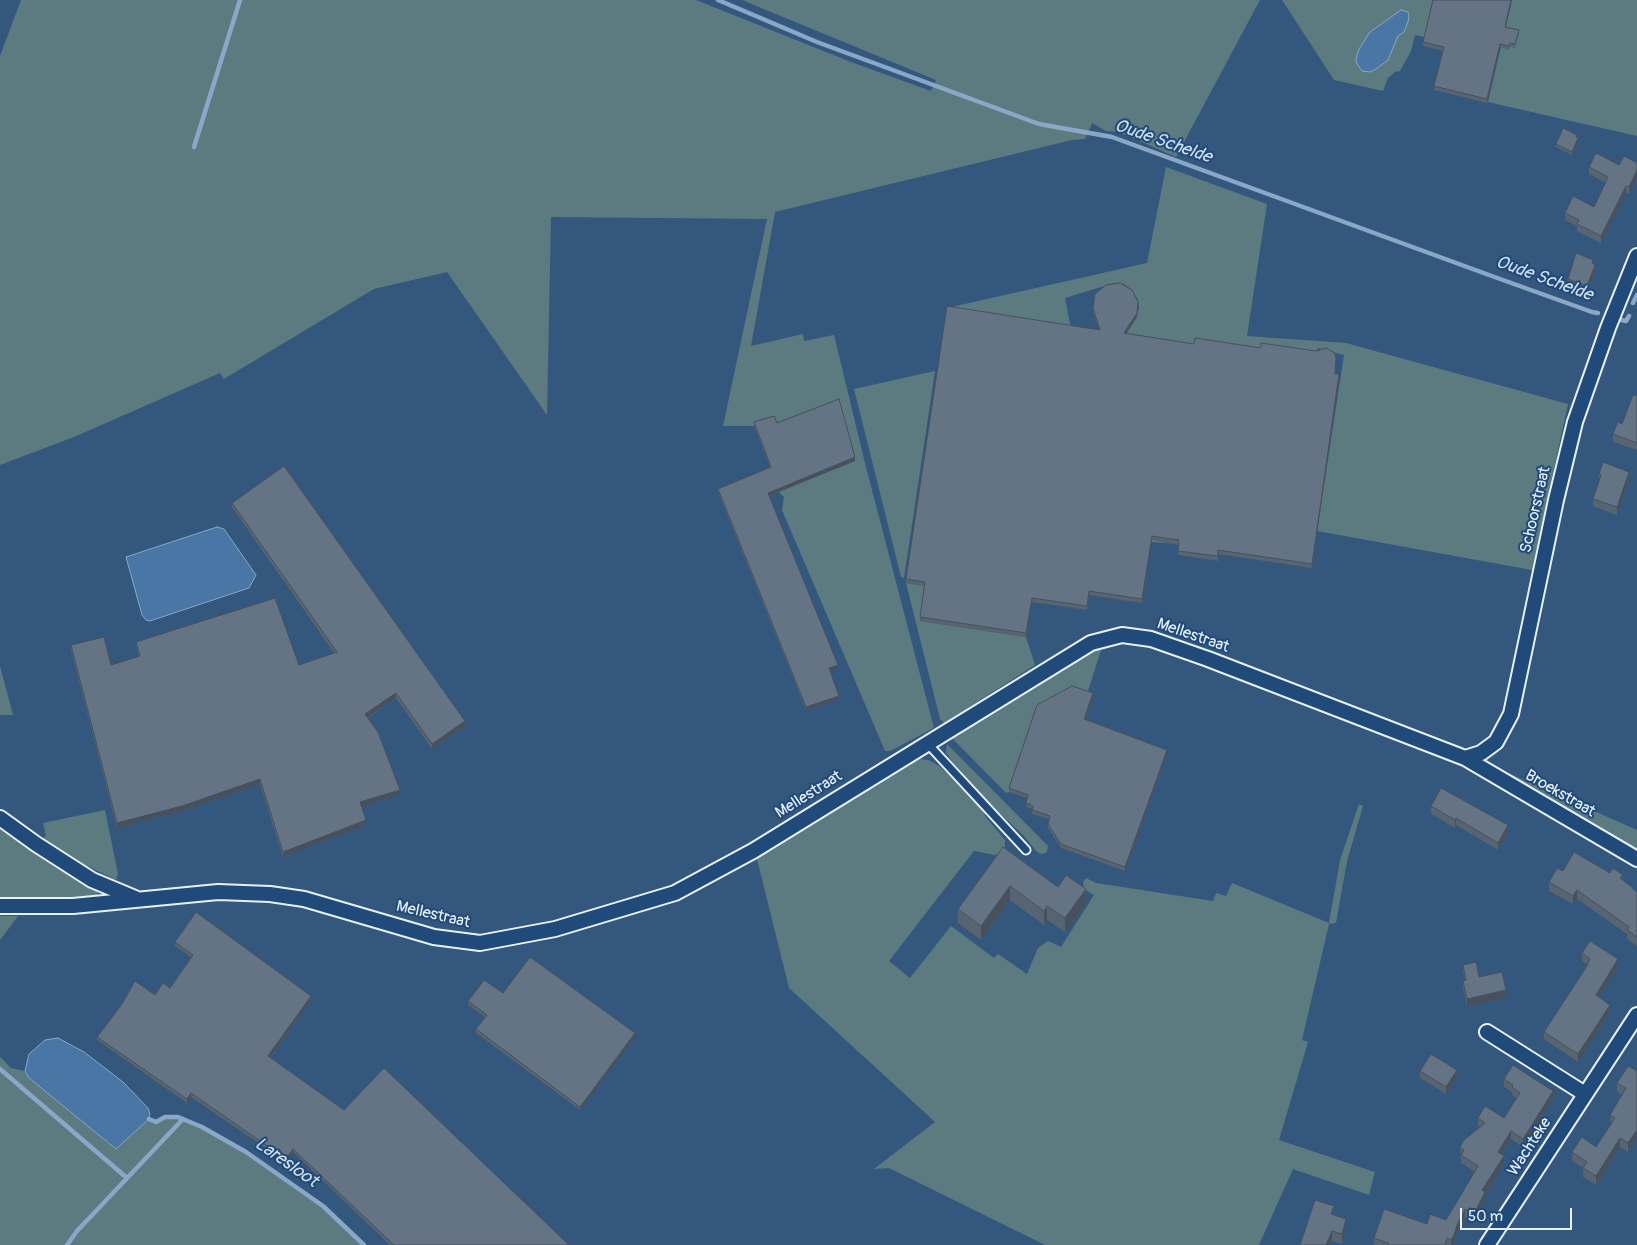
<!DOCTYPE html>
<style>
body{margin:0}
#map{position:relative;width:1637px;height:1245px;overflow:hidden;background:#34577d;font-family:Pangolin,sans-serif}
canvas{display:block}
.scale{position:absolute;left:1460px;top:1208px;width:112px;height:22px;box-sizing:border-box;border:2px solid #e8f1f8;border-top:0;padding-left:6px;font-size:15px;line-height:18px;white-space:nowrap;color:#e8f1f8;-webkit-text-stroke:4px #1f4a7a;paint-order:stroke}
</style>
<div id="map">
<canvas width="1637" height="1245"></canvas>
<div class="scale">50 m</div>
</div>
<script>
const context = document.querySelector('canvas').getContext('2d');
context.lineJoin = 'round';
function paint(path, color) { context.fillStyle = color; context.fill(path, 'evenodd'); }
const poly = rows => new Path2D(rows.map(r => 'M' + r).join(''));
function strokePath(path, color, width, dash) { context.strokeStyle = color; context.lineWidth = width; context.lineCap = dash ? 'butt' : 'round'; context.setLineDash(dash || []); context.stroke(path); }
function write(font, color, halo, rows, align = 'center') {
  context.font = font + ' Pangolin,sans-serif'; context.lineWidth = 4; context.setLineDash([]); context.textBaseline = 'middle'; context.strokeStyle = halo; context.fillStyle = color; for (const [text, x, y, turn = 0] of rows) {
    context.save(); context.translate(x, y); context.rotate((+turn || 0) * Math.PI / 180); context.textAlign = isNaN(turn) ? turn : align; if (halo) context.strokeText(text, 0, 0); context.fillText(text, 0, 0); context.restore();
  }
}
paint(poly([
 [21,0,696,0,851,62,931,91,936,80,742,0,1260,0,1176,157,1135,139,1118,132,1106,131,1092,123,1085,139,1072,140,775,212,751,346,803,334,804,341,834,335,866,467,934,728,890,751,885,751,782,510,784,497,779,492,854,461,777,426,723,426,767,219,551,217,547,415,447,272,374,289,224,379,220,373,74,437,0,465,0,56],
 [1282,0,1434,0,1425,37,1415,35,1411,51,1400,71,1395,72,1388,78,1383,91,1334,80],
 [1512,0,1637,0,1637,136,1488,102],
 [1166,167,1267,204,1247,336,1346,343,1568,404,1532,570,1317,531,1344,355,1318,348,1313,355,1261,352,1195,343,1166,543,1152,542,1115,336,1136,318,1139,308,1138,300,1132,290,1124,284,1114,283,1065,298,1071,329,947,311,947,308,1147,263],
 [935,371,904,578,901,577,854,389],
 [906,583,925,586,920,621,1026,637,1035,665,944,723,940,719],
 [1095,647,1102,647,1087,694,1037,708,1009,792,1006,793,950,736],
 [0,666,13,715,0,715],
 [947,744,1048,846,1047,852,1042,854,1037,852,1024,836,989,803,951,760,946,752],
 [918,759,929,760,939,766,967,791,982,807,985,816,1005,840,1005,847,1002,853,995,855,974,851,889,961,910,978,951,926,994,958,998,954,1027,974,1038,948,1048,941,1061,947,1094,895,1084,889,1083,882,1086,878,1096,883,1213,901,1216,893,1226,896,1232,883,1329,923,1340,860,1359,804,1363,806,1347,861,1336,923,1329,924,1302,1040,1308,1042,1279,1140,1375,1172,1369,1195,1293,1169,1259,1245,1045,1245,889,1168,874,1169,935,1122,789,988,756,855],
 [1508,773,1637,830,1637,850,1509,778],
 [105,810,116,864,118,874,116,880,77,861,43,838,46,836,43,823],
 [0,825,57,867,97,889,98,894,94,897,0,900],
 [0,916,18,916,0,940],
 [0,1057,11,1068,25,1071,29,1078,116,1149,149,1119,156,1122,165,1117,178,1117,202,1127,246,1152,323,1206,364,1245,0,1245]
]), '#5c7b80');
const water = poly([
 [1401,10,1408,12,1409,16,1408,22,1404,32,1398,36,1388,60,1376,69,1370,72,1362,71,1357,64,1356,59,1359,49,1370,32,1401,10],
 [217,527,224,529,256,575,249,588,150,621,146,620,142,615,126,557,217,527],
 [58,1038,84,1052,123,1082,148,1108,150,1114,149,1119,116,1149,29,1078,25,1071,29,1054,45,1040,58,1038]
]);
paint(water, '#4a76a5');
strokePath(water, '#89a7c6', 1);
strokePath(poly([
 [718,0,817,42,1039,124,1112,137,1489,275,1592,312,1598,313],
 [194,147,240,0],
 [1633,303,1637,295],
 [1621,320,1626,321,1629,316],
 [0,1069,127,1178],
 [149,1119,156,1122,165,1117,178,1117,202,1127,246,1152,323,1206,364,1245],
 [67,1245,77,1231,183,1119]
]), '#89a7c6', 4.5);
const lane = poly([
 [927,743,1026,850]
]);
const street = poly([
 [1465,758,1481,753,1496,742,1511,714,1556,500,1575,422,1608,328,1637,256],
 [0,818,36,844,92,880,135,898],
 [0,906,73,906,218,892,270,894,304,899,434,937,480,943,555,929,675,893,753,851,1091,643,1122,635,1151,639,1208,659,1465,758,1637,859],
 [1487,1032,1585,1094],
 [1487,1245,1637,1015]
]);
strokePath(lane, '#e8f1f8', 11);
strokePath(street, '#e8f1f8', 18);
strokePath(lane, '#1f4a7a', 7);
strokePath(street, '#1f4a7a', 14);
paint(poly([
 [1506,27,1519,34,1515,48,1510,47,1509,50,1500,47,1487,103,1434,90,1434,86,1443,51,1423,46,1423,42],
 [1577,138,1578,142,1572,155,1556,147,1556,144],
 [1637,163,1629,194,1626,193,1601,243,1577,231,1577,226,1565,220,1565,213,1594,207,1606,183,1589,174,1589,167],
 [1593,264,1595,272,1587,293,1568,286,1568,279],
 [1138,306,1137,317,1126,334,1194,344,1336,362,1335,374,1339,379,1312,568,1218,554,1218,561,1178,555,1179,545,1152,540,1142,603,1089,595,1087,610,1032,602,1026,637,920,621,924,586,906,583,906,579,1099,329,1093,312,1093,308],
 [1637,396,1637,450,1613,442,1613,434,1622,424],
 [754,422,777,423,855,461,769,496,838,669,830,671,839,699,806,710,718,492,718,489,770,467,754,426],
 [1599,474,1629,479,1617,515,1593,506,1593,499,1599,481],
 [232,503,465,726,432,749,396,698,368,718,400,795,362,806,366,825,283,857,260,784,182,811,117,828,71,650,71,645,111,665,139,656,136,646,136,642,299,665,334,653,232,507],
 [1093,696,1085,720,1167,753,1125,871,1061,848,1048,828,1048,824,1049,819,1032,814,1032,809,1026,807,1026,803,1027,798,1009,792,1009,788],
 [1431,806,1508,832,1498,850,1456,825,1455,828,1431,814],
 [1003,847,1058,887,1086,903,1065,932,1047,920,1044,925,1010,900,981,940,958,923,958,909],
 [1563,871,1623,880,1637,892,1637,946,1627,939,1627,934,1577,899,1573,904,1549,891,1549,882],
 [175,942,311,1000,270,1058,344,1110,569,1245,390,1245,293,1152,286,1162,191,1097,187,1103,97,1040,97,1037,155,995,170,988,191,957,175,946],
 [1582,953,1618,967,1599,997,1610,1012,1578,1062,1544,1039,1544,1032,1588,965,1582,961],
 [1463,965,1479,977,1506,998,1467,1006,1463,988,1463,981,1465,980,1463,972],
 [503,993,635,1037,580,1110,476,1033,476,1029,485,1017,468,1005,468,1001],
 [1420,1071,1457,1077,1446,1094,1420,1078],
 [1637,1071,1628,1152,1620,1147,1596,1185,1583,1177,1583,1168,1572,1161,1572,1152,1596,1147,1611,1125,1610,1115,1622,1095,1617,1092,1617,1083],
 [1504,1079,1553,1099,1523,1147,1511,1139,1502,1154,1504,1164,1485,1194,1485,1200,1474,1222,1465,1217,1457,1233,1454,1243,1453,1245,1374,1245,1374,1238,1427,1224,1446,1220,1475,1172,1461,1163,1460,1147,1480,1127,1478,1126,1478,1118,1504,1118,1516,1098,1512,1095,1512,1092,1504,1087],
 [1334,1215,1346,1229,1342,1244,1332,1241,1300,1245]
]), '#576472');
paint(poly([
 [1511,0,1512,0,1505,30,1505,27],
 [1500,44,1500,47,1487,103,1487,99],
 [1578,138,1578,142,1572,155,1572,152],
 [1637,170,1637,178,1629,194,1629,187],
 [1626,186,1626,193,1601,243,1601,236],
 [1595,265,1595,272,1587,293,1587,286],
 [1138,302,1137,317,1124,337,1124,333],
 [1339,374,1339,379,1312,568,1312,564],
 [855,457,855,461,768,496,768,493],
 [1629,472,1629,479,1617,515,1617,507],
 [1152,536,1152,540,1142,603,1142,599],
 [1032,598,1032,602,1026,637,1026,633],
 [838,665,838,669,829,671,829,668],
 [396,693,396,698,365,719,365,714],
 [1093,693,1093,696,1084,723,1084,719],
 [839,696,839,699,806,710,806,707],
 [465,721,465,726,432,749,432,744],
 [1167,750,1167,753,1125,871,1125,867],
 [260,779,260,784,182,811,117,828,117,823],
 [400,790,400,795,360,807,360,802],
 [1456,818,1456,825,1455,828,1455,820],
 [366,820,366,825,283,857,283,852],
 [1508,825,1508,832,1498,850,1498,843],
 [1010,886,1010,900,981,940,981,926],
 [1086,889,1086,903,1065,932,1065,918],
 [1577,890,1577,899,1573,904,1573,896],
 [1047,906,1047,920,1044,925,1044,911],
 [1618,959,1618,967,1596,1002,1596,995],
 [1506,990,1506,998,1467,1006,1467,999],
 [311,996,311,1000,268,1060,268,1056],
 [1610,1005,1610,1012,1578,1062,1578,1054],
 [635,1033,635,1037,580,1110,580,1107],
 [1457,1070,1457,1077,1446,1094,1446,1087],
 [1553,1091,1553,1099,1523,1147,1523,1139],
 [191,1093,191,1097,187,1103,187,1099],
 [1637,1130,1637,1139,1628,1152,1628,1143],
 [1511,1131,1511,1139,1498,1160,1498,1152],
 [1620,1138,1620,1147,1596,1185,1596,1176],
 [293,1149,293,1152,286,1162,286,1159],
 [1504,1156,1504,1164,1485,1194,1485,1200,1474,1222,1474,1214,1482,1190],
 [1465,1209,1465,1217,1457,1233,1454,1243,1453,1245,1451,1245,1451,1240],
 [1346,1219,1346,1229,1342,1244,1342,1234],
 [1332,1231,1332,1241,1330,1245,1326,1245]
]), '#47515d');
const building = poly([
 [1433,0,1511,0,1505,27,1519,30,1515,44,1510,43,1509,46,1500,44,1487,99,1434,86,1444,47,1423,42,1433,0],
 [1563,128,1577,135,1576,137,1578,138,1572,152,1556,144,1563,128],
 [1596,153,1619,165,1624,156,1637,163,1637,170,1629,187,1626,186,1601,236,1577,224,1579,220,1565,213,1573,196,1594,207,1608,177,1589,167,1596,153],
 [1576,253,1593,260,1592,263,1595,265,1587,286,1568,279,1576,253],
 [1120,283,1132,290,1138,302,1137,313,1124,333,1194,344,1195,338,1261,348,1261,343,1316,351,1326,348,1335,353,1336,358,1335,374,1339,374,1312,564,1218,550,1218,556,1178,551,1179,540,1152,536,1142,599,1089,591,1087,606,1032,598,1026,633,920,617,925,582,906,579,947,306,1100,330,1093,308,1095,294,1106,285,1120,283],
 [1633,395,1637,396,1637,443,1613,434,1618,422,1622,424,1633,395],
 [839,399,855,457,768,493,838,665,829,668,839,696,806,707,718,489,771,467,754,422,774,416,777,423,839,399],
 [1603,462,1629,472,1617,507,1593,499,1601,475,1599,474,1603,462],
 [284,466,465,721,432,744,396,693,365,714,378,732,400,790,360,802,366,820,283,852,260,779,182,806,117,823,71,645,104,637,111,665,140,656,136,642,275,598,299,665,337,652,232,503,284,466],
 [1072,686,1093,693,1084,719,1167,750,1125,867,1061,844,1048,824,1050,816,1032,810,1033,806,1026,803,1028,795,1009,788,1037,705,1072,686],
 [1441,788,1508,825,1498,843,1456,818,1455,820,1431,806,1441,788],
 [1003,847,1058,887,1066,875,1086,889,1065,918,1047,906,1044,911,1010,886,981,926,958,909,1003,847],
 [1574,852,1610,873,1613,868,1623,875,1620,878,1633,888,1633,889,1637,892,1637,937,1627,930,1629,927,1577,890,1573,896,1549,882,1557,868,1563,871,1574,852],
 [196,912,311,996,268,1056,344,1110,384,1068,569,1245,394,1245,293,1149,286,1159,191,1093,187,1099,97,1037,122,1004,135,981,155,995,163,983,170,988,193,955,175,942,196,912],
 [1590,941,1618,959,1596,995,1610,1005,1578,1054,1544,1032,1587,966,1590,959,1582,953,1590,941],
 [530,957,635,1033,580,1107,476,1029,487,1015,468,1001,484,980,503,993,530,957],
 [1476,962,1479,977,1502,972,1506,990,1467,999,1463,981,1466,980,1463,965,1476,962],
 [1431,1054,1457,1070,1446,1087,1420,1071,1431,1054],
 [1513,1065,1553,1091,1523,1139,1511,1131,1498,1152,1504,1156,1482,1190,1485,1192,1474,1214,1465,1209,1457,1225,1454,1235,1451,1240,1447,1238,1445,1245,1388,1245,1388,1243,1374,1238,1384,1209,1427,1224,1430,1214,1446,1220,1478,1166,1461,1155,1464,1150,1460,1147,1464,1140,1485,1123,1478,1118,1485,1106,1504,1118,1520,1093,1512,1087,1513,1085,1504,1079,1513,1065],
 [1628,1066,1637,1071,1637,1130,1628,1143,1620,1138,1596,1176,1583,1168,1587,1162,1572,1152,1582,1137,1596,1147,1615,1118,1610,1115,1626,1088,1617,1083,1628,1066],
 [1315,1200,1334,1206,1331,1214,1346,1219,1342,1234,1332,1231,1326,1245,1300,1245,1315,1200]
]);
paint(building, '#657485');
strokePath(building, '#47515d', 1);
write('16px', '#e8f1f8', '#1f4a7a', [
 ["Schoorstraat",1536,510,-77],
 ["Mellestraat",1193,636,19],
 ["Broekstraat",1560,794,30],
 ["Mellestraat",809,795,-32],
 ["Mellestraat",433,915,13],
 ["Wachteke",1530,1147,-57]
]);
write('italic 18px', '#d0dfec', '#1f4a7a', [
 ["Oude Schelde",1163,142,19],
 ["Oude Schelde",1544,279,20],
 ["Laresloot",286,1163,35]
]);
</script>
